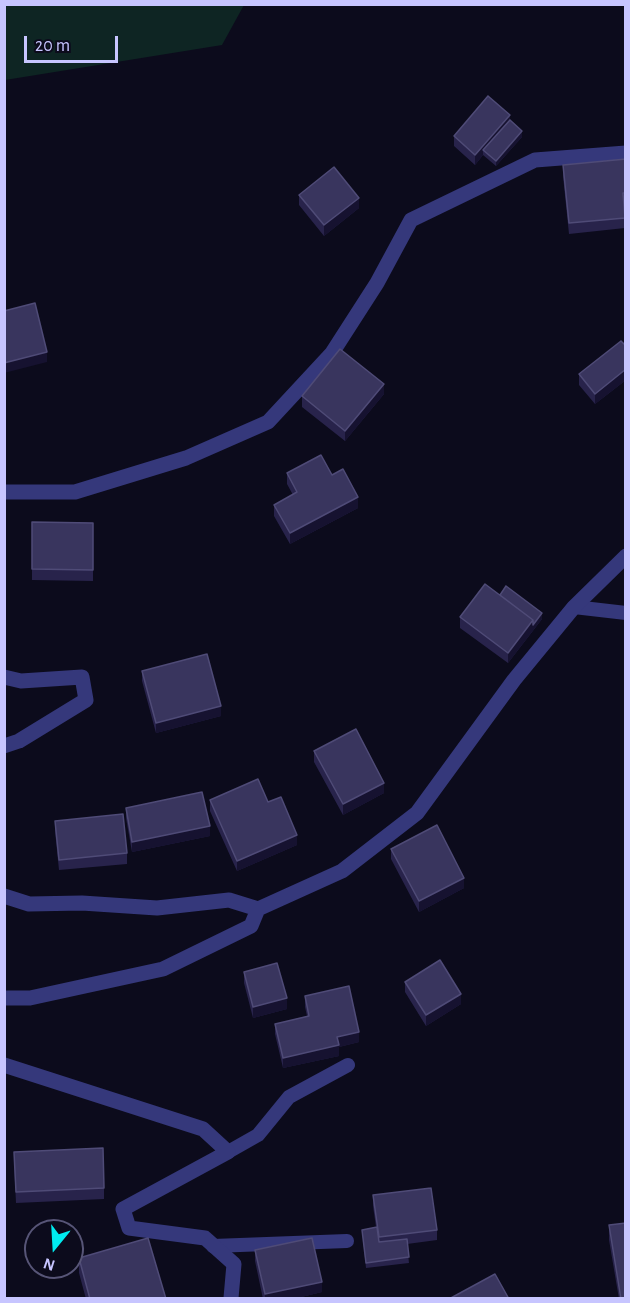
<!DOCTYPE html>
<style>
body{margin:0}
#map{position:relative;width:630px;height:1303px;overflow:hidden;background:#0c0b1c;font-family:"Alegreya Sans",sans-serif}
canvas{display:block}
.frame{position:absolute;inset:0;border:6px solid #c7c5ff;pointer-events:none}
.north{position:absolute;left:24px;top:1219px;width:60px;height:60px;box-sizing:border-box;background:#0c0b1c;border:2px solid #575577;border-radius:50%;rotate:198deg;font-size:16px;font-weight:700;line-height:24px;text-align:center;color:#c7c5ff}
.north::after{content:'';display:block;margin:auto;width:21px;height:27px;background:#00ecf0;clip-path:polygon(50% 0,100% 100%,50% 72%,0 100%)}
.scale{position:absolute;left:24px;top:36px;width:94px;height:27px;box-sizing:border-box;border:3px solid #c7c5ff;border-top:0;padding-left:8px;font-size:18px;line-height:21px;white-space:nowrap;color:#c7c5ff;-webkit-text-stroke:4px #0c0b1c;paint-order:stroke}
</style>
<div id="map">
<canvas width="630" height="1303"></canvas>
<div class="frame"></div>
<div class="north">N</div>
<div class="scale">20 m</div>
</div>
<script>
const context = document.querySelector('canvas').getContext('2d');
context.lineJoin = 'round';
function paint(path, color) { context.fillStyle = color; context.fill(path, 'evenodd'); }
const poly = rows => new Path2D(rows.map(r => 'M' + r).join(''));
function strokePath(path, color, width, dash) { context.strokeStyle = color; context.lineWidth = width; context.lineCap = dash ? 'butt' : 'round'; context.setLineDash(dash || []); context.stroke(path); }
paint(poly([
 [5,4,244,4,244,5,222,45,5,80]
]), '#0e2523');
strokePath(poly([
 [574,607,626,613],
 [228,1152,258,1135,289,1097,348,1065],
 [213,1246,347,1241]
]), '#35387b', 14);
strokePath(poly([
 [4,492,75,492,186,458,268,422,332,353,377,283,411,220,535,160,626,153],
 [4,677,21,681,82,677,86,700,19,741,4,746],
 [4,896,29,904,82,903,157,908,229,900,258,909,251,926,163,969,30,998,4,998],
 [258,909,342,871,417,813,514,680,574,607,626,556],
 [4,1065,203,1129,228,1152,123,1209,129,1228,205,1238,234,1264,231,1298]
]), '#35387b', 15);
paint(poly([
 [510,120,522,137,496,166,483,155,475,165,454,146,454,136],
 [626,159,626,203,624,204,625,228,569,234,563,176,563,165],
 [299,195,359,208,324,236,299,205],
 [626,346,626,380,595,404,579,385,579,374],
 [384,394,345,441,302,407,302,396],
 [287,473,332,475,358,508,290,544,274,516,274,505,293,495,287,484],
 [32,522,93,523,93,581,32,580],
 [500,595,542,619,508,663,460,628,460,617],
 [142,671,221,716,156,733,142,681],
 [314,751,384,793,343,815,314,762],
 [210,800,268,802,297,845,237,871,210,811],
 [126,808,210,836,132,852,126,818],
 [55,821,127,853,127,864,59,870,55,831],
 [391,849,464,888,419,912,391,859],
 [244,972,287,1009,253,1018,244,983],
 [405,982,461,1004,426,1026,405,992],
 [305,996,359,1042,339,1047,339,1056,283,1068,275,1034,275,1024,307,1016,305,1007],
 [14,1162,104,1188,104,1199,16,1203],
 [373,1195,437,1230,437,1240,407,1244,409,1263,366,1268,362,1230,376,1227,373,1206],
 [609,1225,626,1299,619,1299,609,1240],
 [255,1250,322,1292,293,1299,263,1299,255,1261],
 [79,1258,166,1299,86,1299,79,1273]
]), '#28234b');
paint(poly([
 [510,115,510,125,483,150,483,155,475,165,475,155],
 [522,131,522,137,496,166,496,161],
 [359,198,359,208,324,236,324,225],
 [47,352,47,362,4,373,4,363],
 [626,369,626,380,595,404,595,394],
 [384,384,384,394,345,441,345,431],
 [358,497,358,508,290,544,290,533],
 [542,613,542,619,508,663,508,653,533,620],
 [221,706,221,716,156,733,156,723],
 [384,783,384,793,343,815,343,804],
 [210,826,210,836,132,852,132,842],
 [297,835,297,845,237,871,237,861],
 [464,878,464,888,419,912,419,901],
 [461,994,461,1004,426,1026,426,1015],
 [287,998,287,1009,253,1018,253,1007],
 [359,1032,359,1042,339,1047,339,1056,283,1068,283,1058,337,1037],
 [322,1282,322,1292,293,1299,265,1299,265,1294]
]), '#161230');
const building = poly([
 [488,96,510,115,475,155,454,136,488,96],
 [510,120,522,131,496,161,483,150,510,120],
 [626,159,626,193,623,193,625,218,569,223,563,165,626,159],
 [334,167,359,198,324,225,299,195,334,167],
 [35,303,47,352,4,363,4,311,35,303],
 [621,341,626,346,626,369,595,394,579,374,621,341],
 [340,349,384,384,345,431,302,396,340,349],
 [321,455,332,475,343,469,358,497,290,533,274,505,297,492,287,473,321,455],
 [32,522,93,523,93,570,32,569,32,522],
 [485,584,533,620,508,653,460,617,485,584],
 [506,586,542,613,533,625,533,620,500,595,506,586],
 [207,654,221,706,156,723,142,671,207,654],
 [356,729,384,783,343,804,314,751,356,729],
 [258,779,268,802,281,797,297,835,237,861,210,800,258,779],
 [202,792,210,826,132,842,126,808,202,792],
 [123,814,127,853,59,860,55,821,123,814],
 [437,825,464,878,419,901,391,849,437,825],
 [440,960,461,994,426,1015,405,982,440,960],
 [277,963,287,998,253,1007,244,972,277,963],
 [349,986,359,1032,337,1037,339,1045,283,1058,275,1024,309,1016,305,996,349,986],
 [103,1148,104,1188,16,1192,14,1152,103,1148],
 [431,1188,437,1230,379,1237,373,1195,431,1188],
 [626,1223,626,1299,621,1299,609,1225,626,1223],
 [377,1227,379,1242,407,1239,409,1257,366,1263,362,1230,377,1227],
 [148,1238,166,1299,90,1299,79,1258,148,1238],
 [312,1238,322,1282,265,1294,255,1250,312,1238],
 [495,1274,509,1299,449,1299,495,1274]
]);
paint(building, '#39355e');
strokePath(building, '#4f4b77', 1.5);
</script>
